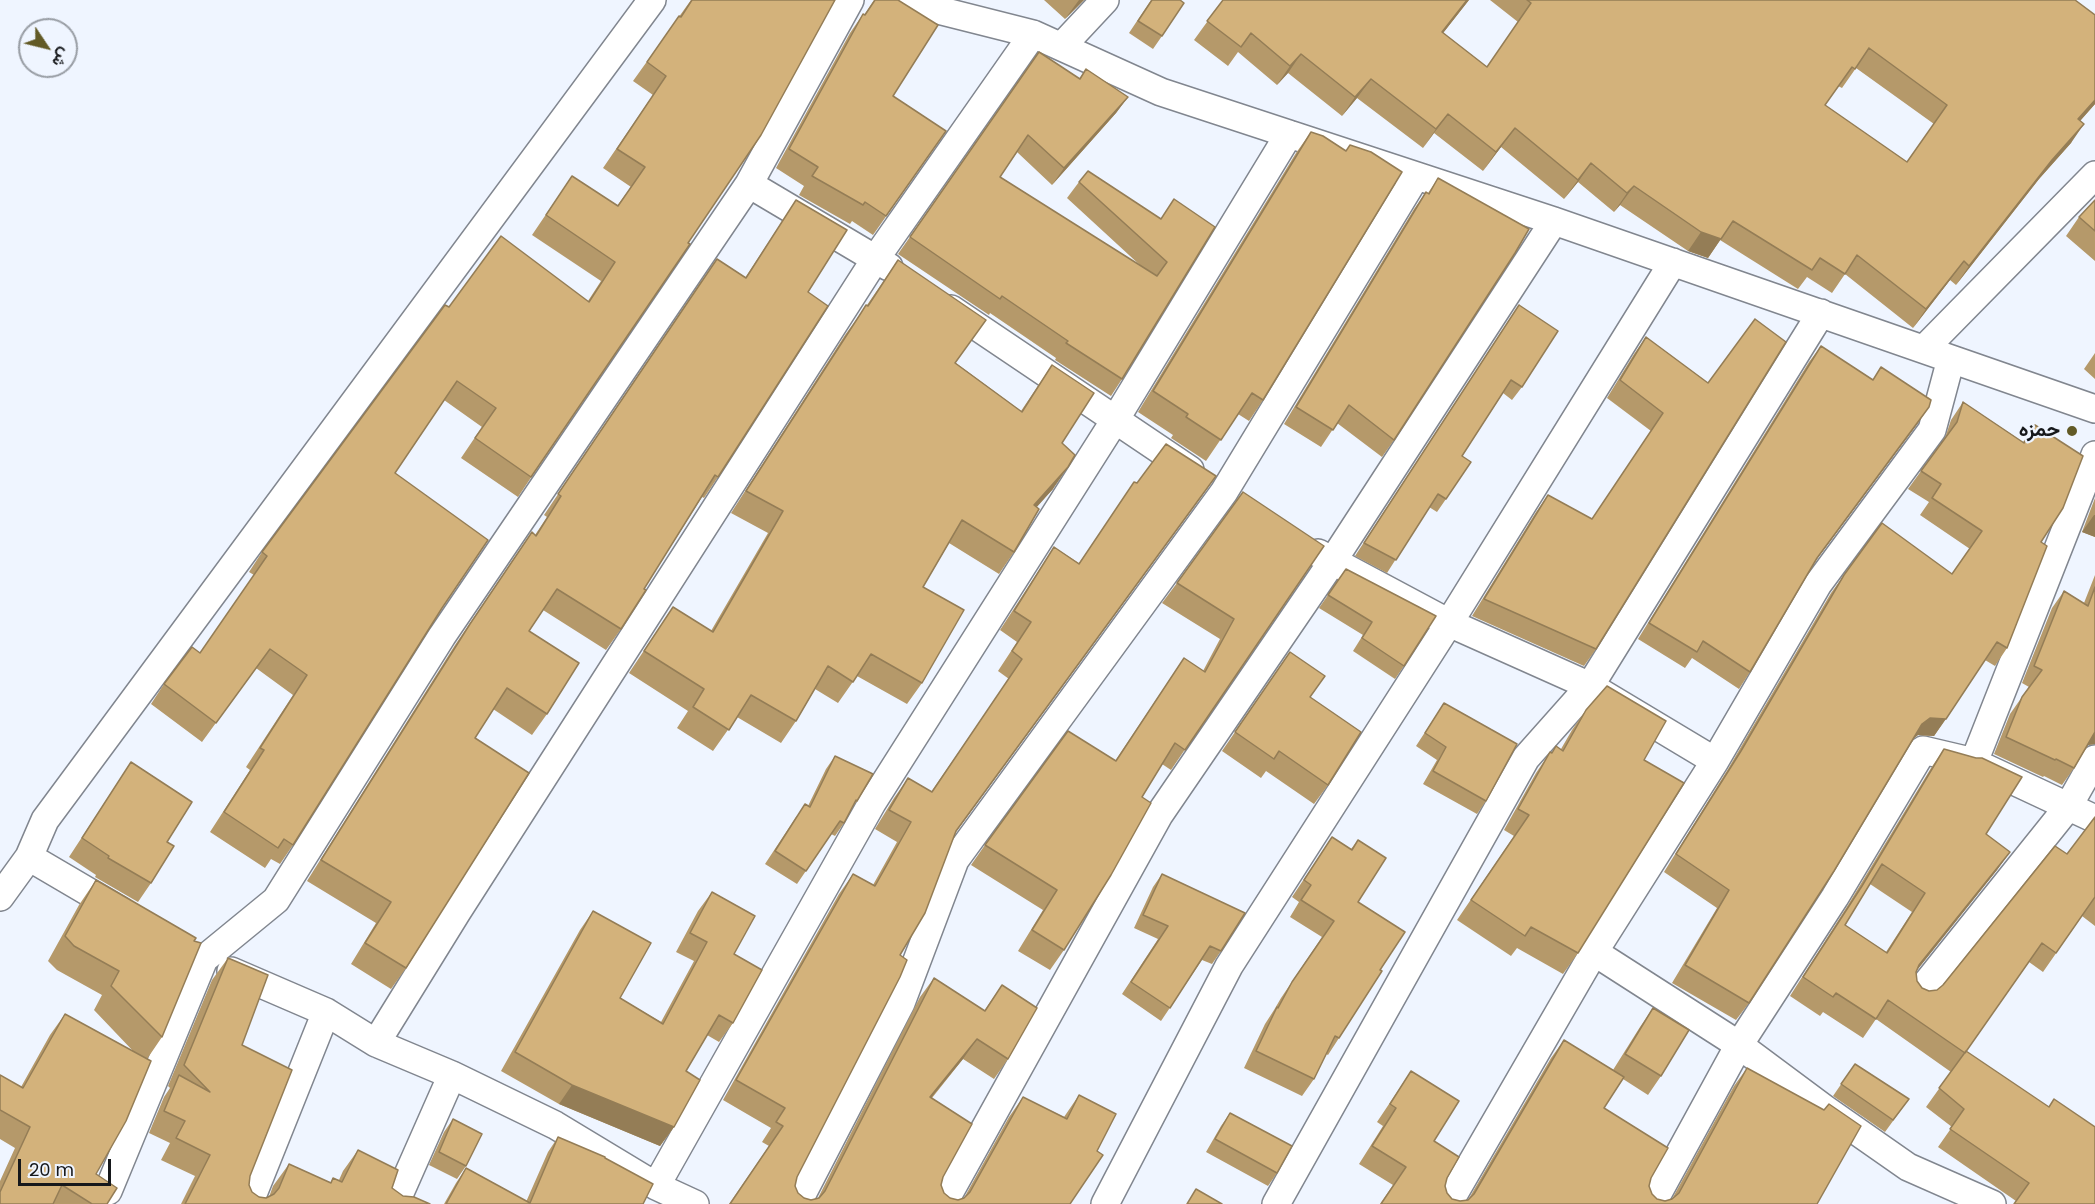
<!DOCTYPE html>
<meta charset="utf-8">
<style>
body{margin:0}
#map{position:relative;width:2095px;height:1204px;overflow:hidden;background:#eff5ff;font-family:Poppins,Vazirmatn,sans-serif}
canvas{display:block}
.north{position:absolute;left:18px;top:18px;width:60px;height:60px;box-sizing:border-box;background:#eff5ff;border:2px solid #989da4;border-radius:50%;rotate:125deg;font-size:16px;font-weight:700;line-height:24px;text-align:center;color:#16181b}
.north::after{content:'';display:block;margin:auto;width:21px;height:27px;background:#625a26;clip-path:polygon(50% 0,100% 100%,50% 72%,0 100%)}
.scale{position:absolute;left:18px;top:1159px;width:93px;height:27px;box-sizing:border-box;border:3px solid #16181b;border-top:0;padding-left:8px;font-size:18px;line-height:21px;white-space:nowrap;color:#16181b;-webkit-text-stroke:4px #eff5ff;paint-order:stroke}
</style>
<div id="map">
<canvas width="2095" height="1204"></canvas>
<div class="north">ش</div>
<div class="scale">20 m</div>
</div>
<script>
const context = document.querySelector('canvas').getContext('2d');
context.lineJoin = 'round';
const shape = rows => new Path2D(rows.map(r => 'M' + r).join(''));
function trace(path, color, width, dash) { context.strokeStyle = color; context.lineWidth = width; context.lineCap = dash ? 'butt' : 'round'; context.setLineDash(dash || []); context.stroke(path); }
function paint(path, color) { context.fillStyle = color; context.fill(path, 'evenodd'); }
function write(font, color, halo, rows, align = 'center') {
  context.font = font + ' Poppins,Vazirmatn,sans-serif'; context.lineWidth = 4.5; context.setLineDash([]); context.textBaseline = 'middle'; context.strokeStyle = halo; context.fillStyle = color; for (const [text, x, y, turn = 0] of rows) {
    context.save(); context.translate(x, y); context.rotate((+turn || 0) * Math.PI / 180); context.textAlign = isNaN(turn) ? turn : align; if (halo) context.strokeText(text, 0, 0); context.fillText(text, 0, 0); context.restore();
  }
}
const street = shape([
 [898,0,1033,34,1161,92,1554,221,2095,409],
 [1062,46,1105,0],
 [749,184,889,267],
 [951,309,1190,470],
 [1924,349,2095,175],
 [1318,553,1449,623,1590,686,1715,761],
 [1986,768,2095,819],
 [29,857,121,911],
 [0,897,29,857,45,820,652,0],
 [1594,952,1739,1045,1825,1109,1908,1167,1992,1204],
 [231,971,326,1012,376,1043,452,1075,555,1125,656,1186,695,1204],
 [1918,994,2068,807,2095,759],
 [376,1043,457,912,876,258,1033,34],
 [656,1186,872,803,1115,420,1289,134],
 [108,1191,204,959,276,900,442,636,749,184,850,0],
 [249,1204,326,1012],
 [395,1204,452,1075],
 [797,1204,901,1003,955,860,1224,492,1416,176],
 [943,1204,1159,815,1332,562,1554,221],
 [1105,1204,1229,966,1449,623,1673,262],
 [1276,1204,1526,758,1590,686,1821,313],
 [1448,1204,1594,952,1715,761,1818,584,1932,430,1951,359],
 [1652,1204,1739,1045,1835,897,1923,750,1974,762,2095,455]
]);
const wall = shape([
 [691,0,835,0,688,243,518,497,461,458,482,427,444,400,395,473,442,608,293,845,280,864,271,859,265,868,210,832,250,770,246,767,293,695,256,668,202,742,151,704,164,684,200,653,254,575,249,572,262,552,449,307,588,301,601,281,532,235,572,176,617,206,631,187,603,168,653,95,633,81],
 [874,0,898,0,893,96,946,131,873,235,852,221,850,224,799,195,804,186,776,168,850,33,863,14,864,15],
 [1044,0,1084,0,1065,19],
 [1151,0,1162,36,1153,49,1129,33],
 [1223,0,1469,0,1443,33,1487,67,1518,22,1490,0,2075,0,2095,15,2095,104,2080,121,2071,143,2039,179,1956,285,1950,280,1913,328,1845,274,1832,293,1807,277,1798,289,1720,240,1708,258,1688,251,1620,205,1614,212,1578,182,1564,199,1501,147,1483,171,1434,133,1423,148,1357,98,1342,116,1288,73,1277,85,1238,52,1228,66,1194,40],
 [1856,68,1934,124,1907,162,1825,105,1838,86,1842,88],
 [1039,52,1079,79,1086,69,1128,97,1116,113,1052,185,1017,152,1000,177,1142,267,1067,198,1079,182,1161,219,1215,227,1122,379,1111,396,1055,360,1056,358,990,313,989,315,898,254],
 [1311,132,1263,400,1249,421,1238,414,1206,461,1171,438,1173,435,1138,412,1296,153],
 [1438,178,1394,440,1382,457,1337,423,1321,447,1284,424,1414,209,1426,192,1428,193],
 [796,200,808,292,718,477,704,498,702,497,644,589,621,629,606,650,543,610,529,631,547,714,532,735,493,709,475,738,406,968,391,989,351,964,376,923,307,881,455,645,517,554,535,535,547,517,544,515,702,280,745,278],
 [2095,200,2095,261,2066,236,2079,217],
 [898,260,956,363,1021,411,1052,365,1062,443,1053,489,1036,507,1014,552,999,574,949,543,923,587,922,683,907,704,857,676,838,703,815,689,796,721,781,743,737,717,713,751,677,728,688,711,629,673,673,607,711,631,768,533,731,513,845,335,867,305],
 [1519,305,1522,387,1512,400,1503,393,1462,456,1446,499,1437,512,1429,507,1387,573,1355,556],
 [1646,337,1708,383,1596,649,1584,666,1472,616,1536,512,1548,495,1592,519,1651,431,1607,398,1634,354],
 [1821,346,1918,423,1814,563,1750,672,1739,689,1692,658,1685,668,1638,639,1809,362],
 [2095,353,2095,379,2084,369],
 [1963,402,2023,442,2035,425,2041,542,2007,648,1995,666,1985,660,1934,736,1918,735,1913,739,1749,1003,1736,1020,1672,983,1717,908,1664,872,1728,769,1831,593,1844,575,1952,574,1970,549,1920,515,1929,502,1908,489,1945,438,1951,420],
 [1216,476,955,833,900,955,797,1177,795,1186,798,1193,804,1198,811,1200,818,1198,920,997,934,978,984,1011,1002,985,1008,1059,994,1079,963,1059,932,1098,943,1177,941,1185,944,1193,950,1198,958,1200,964,1198,1009,1117,1023,1097,1064,1117,1079,1095,1070,1204,729,1204,769,1146,762,1142,771,1128,723,1100,839,894,853,874,873,885,897,842,875,829,894,798,908,778,931,792,1009,679,998,671,1017,642,1000,630,1041,567,1054,547,1079,563,1137,483],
 [2095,498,2095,537,2082,532],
 [1324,546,1171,770,1162,764,1142,797,1064,950,1050,970,1018,951,1043,910,971,865,985,845,1115,761,1184,658,1203,671,1220,639,1162,603,1177,583],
 [1346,569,1404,666,1395,679,1353,651,1363,635,1319,608],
 [2095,575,2095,744,2088,745,2074,768,2062,785,2044,776,2043,777,1994,754,2010,714,2029,687,2022,683,2052,608,2064,591,2084,603],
 [1290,652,1310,697,1328,785,1314,804,1266,771,1261,778,1222,751],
 [1444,703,1486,801,1477,814,1423,784,1437,760,1416,746],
 [1586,710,1644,760,1578,953,1563,974,1517,948,1511,956,1457,920,1514,836,1504,830,1536,773,1550,752,1551,753,1561,749,1572,730],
 [1944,749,1986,834,2010,852,1997,870,1916,971,1917,981,1922,988,1929,991,1937,990,1943,985,2067,854,2095,817,2095,926,2082,916,2043,972,2029,962,1958,1062,2048,1107,2095,1127,2016,1201,1938,1147,1952,1127,1926,1107,1951,1072,1876,1019,1863,1038,1823,1012,1820,1016,1790,996,1848,905,1931,768],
 [1870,884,1912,912,1886,952,1845,925],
 [835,756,857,801,850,810,844,823,835,836,831,834,797,884,765,864,796,817,808,806,826,769],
 [131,762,167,842,151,883,138,902,95,877,96,875,69,857],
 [1332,837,1351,849,1358,840,1358,902,1380,970,1339,1038,1328,1055,1326,1054,1314,1079,1302,1096,1244,1068,1265,1024,1274,1010,1281,998,1322,937,1290,917,1299,902,1292,897],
 [1162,874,1221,951,1212,964,1202,960,1161,1021,1122,994,1158,939,1134,928,1153,887],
 [96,880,194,941,162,1037,147,1059,96,1174,107,1204,0,1204,0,1181,15,1148,0,1139,0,1075,21,1087,50,1035,65,1014,134,1052,94,1010,102,995,57,970,48,961,79,905],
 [712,892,734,954,733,1023,719,1042,707,1035,686,1071,674,1127,660,1146,559,1104,501,1071,580,930,593,911,620,998,661,1022,694,961,676,952,698,911],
 [228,958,242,1045,250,1176,249,1185,252,1192,259,1197,266,1198,269,1197,273,1186,289,1164,330,1183,333,1178,339,1180,343,1171,358,1150,392,1188,403,1196,430,1204,181,1204,195,1176,161,1160,170,1143,149,1133,164,1097,170,1088,168,1086,212,980],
 [1653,1008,1661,1076,1648,1095,1623,1079,1604,1108,1651,1178,1649,1186,1652,1194,1657,1199,1665,1201,1672,1199,1734,1086,1747,1068,1817,1204,1380,1204,1393,1185,1359,1164,1383,1126,1377,1122,1411,1071,1447,1178,1445,1186,1447,1193,1452,1199,1460,1201,1468,1200,1551,1058,1564,1040,1613,1070,1640,1027],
 [1855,1064,1909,1099,1885,1132,1833,1096],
 [1230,1113,1277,1173,1268,1186,1206,1152,1221,1126],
 [453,1119,466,1166,457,1179,429,1165,444,1132],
 [558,1137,605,1158,643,1204,444,1204,456,1183,466,1168,526,1202,548,1152]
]);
const shadedWall = shape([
 [1079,0,1084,0,1065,19],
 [1467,0,1469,0,1429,51,1442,32],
 [1301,54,1288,73,1277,85,1290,66],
 [1371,79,1357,98,1342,116,1355,97],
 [1128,97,1116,113,1052,185,1064,168],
 [2095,100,2095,104,2065,138,2078,119],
 [1448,114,1434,133,1423,148,1436,129],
 [2084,124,2071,143,2039,179,1956,285,1969,266,2052,160],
 [1515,128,1501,147,1483,171,1496,152],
 [1591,163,1578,182,1564,199,1578,180],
 [1634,186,1620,205,1614,212,1627,193],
 [1701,232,1721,239,1708,258,1688,251],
 [1964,261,1950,280,1913,328,1926,309],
 [1929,407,1918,423,1805,575,1817,558],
 [1068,467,1053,489,1019,527,1034,505],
 [1216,476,1202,496,942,851,956,831],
 [2094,515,2095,515,2095,537,2082,532],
 [1930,718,1946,719,1934,736,1918,735,1909,742,1922,724],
 [2095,732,2095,744,2088,745,2082,751],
 [2010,852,1997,870,1906,984,1919,965],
 [977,1039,963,1059,916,1116,930,1097],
 [572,1085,674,1127,660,1146,559,1104]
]);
const building = shape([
 [692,0,835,0,761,135,688,243,690,244,531,477,475,438,496,408,457,381,395,473,488,540,442,608,293,845,284,839,278,848,224,812,264,750,260,748,307,675,270,649,216,723,164,684,192,647,200,653,267,556,262,552,445,305,449,307,501,236,589,302,615,262,546,215,572,176,618,206,645,167,617,149,666,76,647,62,679,16,681,17,692,0],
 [875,0,898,0,938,25,893,96,946,131,886,216,865,202,863,205,812,176,818,167,789,149,863,14,865,15,875,0],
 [1152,0,1180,0,1184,3,1162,36,1138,21,1152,0],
 [1223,0,1467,0,1442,32,1487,67,1531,3,1527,0,2075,0,2095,15,2095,100,2078,119,2084,124,2052,160,1969,266,1964,261,1926,309,1857,255,1845,274,1820,258,1812,270,1733,221,1721,239,1701,232,1634,186,1627,193,1591,163,1578,180,1515,128,1496,152,1448,114,1436,129,1371,79,1355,97,1301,54,1290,66,1251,33,1241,47,1207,21,1223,0],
 [1869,48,1947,105,1907,162,1825,105,1852,67,1855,69,1869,48],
 [1039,52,1080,79,1086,69,1128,97,1064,168,1028,135,1000,177,1157,276,1167,262,1079,182,1088,171,1161,219,1174,199,1215,227,1122,379,1066,343,1068,341,1002,296,1000,299,910,237,1039,52],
 [1311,132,1323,136,1346,151,1350,145,1371,152,1402,172,1263,400,1252,393,1221,440,1186,417,1188,414,1153,391,1311,132],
 [1438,178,1529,229,1515,253,1394,440,1349,405,1333,430,1296,407,1426,192,1429,194,1438,178],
 [796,200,847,230,808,292,828,306,718,477,715,475,644,589,646,590,621,629,557,589,529,631,579,663,547,714,507,688,475,738,529,773,406,968,365,943,391,902,321,860,470,624,532,532,536,536,561,496,558,494,717,259,746,278,796,200],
 [2095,200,2095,231,2079,217,2095,200],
 [898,260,986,320,955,363,1022,412,1052,365,1094,393,1062,443,1075,455,1068,467,1034,505,1039,509,1014,552,962,520,923,587,964,610,922,683,871,654,853,682,828,666,796,721,751,695,729,730,693,707,704,689,644,651,673,607,713,632,783,511,746,491,861,313,866,305,868,306,898,260],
 [1519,305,1558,331,1522,387,1511,380,1462,456,1471,462,1446,499,1438,494,1396,560,1364,543,1519,305],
 [1755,319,1786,342,1596,649,1484,599,1548,495,1592,519,1663,413,1620,380,1646,337,1708,383,1755,319],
 [1821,346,1873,380,1881,367,1931,400,1929,407,1817,558,1750,672,1703,641,1697,652,1649,623,1821,346],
 [1963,402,2024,443,2035,425,2083,456,2063,508,2041,542,2047,546,2007,648,1997,642,1946,719,1930,718,1922,724,1834,871,1749,1003,1685,965,1729,890,1676,854,1741,751,1844,575,1882,523,1952,574,1982,531,1932,498,1941,484,1921,471,1957,422,1963,402],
 [1166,444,1216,476,956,831,925,913,900,955,907,960,900,977,797,1177,795,1186,798,1193,804,1198,811,1200,819,1198,825,1191,934,978,985,1011,1002,985,1037,1008,1008,1059,977,1039,930,1097,972,1124,943,1177,941,1185,944,1193,950,1198,958,1200,964,1198,970,1192,1023,1097,1067,1119,1079,1095,1116,1114,1097,1151,1103,1155,1070,1204,730,1204,783,1126,776,1122,785,1108,736,1080,853,874,875,886,911,822,889,810,908,778,932,792,1022,659,1012,651,1031,622,1014,611,1054,547,1079,564,1134,482,1137,483,1166,444],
 [1243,492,1324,546,1185,750,1175,743,1142,797,1151,803,1111,875,1064,950,1032,930,1057,890,985,845,1068,731,1116,761,1184,658,1205,672,1234,619,1177,583,1243,492],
 [1346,569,1436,616,1404,666,1362,638,1372,622,1328,595,1346,569],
 [2095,587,2095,732,2074,768,2056,759,2055,760,2006,737,2022,697,2042,670,2034,666,2064,591,2088,606,2095,587],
 [1290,652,1325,676,1310,697,1361,732,1328,785,1279,751,1274,759,1235,732,1290,652],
 [1607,686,1666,721,1644,760,1684,783,1578,953,1531,927,1525,936,1471,900,1529,815,1518,809,1550,752,1552,753,1556,746,1563,751,1586,710,1607,686],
 [1444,703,1517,744,1486,801,1433,771,1446,747,1425,733,1444,703],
 [1944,749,1976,758,1982,758,2022,777,1986,834,2010,852,1919,965,1916,972,1917,981,1922,988,1929,991,1937,990,1943,985,2055,846,2067,854,2095,817,2095,897,2056,953,2042,943,1965,1053,1888,1000,1876,1019,1836,993,1833,997,1803,977,1862,886,1944,749],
 [1882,864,1925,893,1887,953,1845,925,1882,864],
 [835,756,873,774,857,801,856,800,844,823,840,821,806,871,775,851,805,804,810,807,835,756],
 [131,762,192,802,167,842,174,846,151,883,108,858,109,856,82,838,131,762],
 [1332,837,1352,850,1358,840,1386,858,1358,902,1405,932,1380,970,1382,971,1339,1038,1335,1036,1314,1079,1256,1051,1277,1007,1278,1008,1292,982,1334,921,1301,900,1311,885,1304,880,1332,837],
 [1162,874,1245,913,1221,951,1210,946,1170,1008,1131,982,1168,926,1143,915,1162,874],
 [96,880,196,938,194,941,201,943,162,1037,111,986,119,971,74,946,65,936,96,880],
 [712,892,755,916,734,954,762,970,733,1023,719,1015,686,1071,700,1080,674,1127,572,1085,515,1052,593,911,651,943,620,998,663,1024,707,942,690,933,712,892],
 [228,958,268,975,242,1045,292,1070,250,1176,249,1185,252,1192,259,1197,266,1198,274,1194,279,1188,289,1164,331,1183,333,1178,342,1182,358,1150,398,1170,392,1188,403,1196,414,1197,430,1204,185,1204,210,1155,176,1138,185,1121,164,1111,179,1075,210,1092,184,1065,228,958],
 [1653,1008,1689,1030,1661,1076,1625,1054,1653,1008],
 [65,1014,151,1061,126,1121,96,1174,117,1188,107,1204,92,1204,62,1185,53,1204,0,1204,0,1192,30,1127,0,1110,0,1075,23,1088,65,1014],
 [1564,1040,1624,1077,1604,1108,1668,1148,1651,1178,1649,1186,1652,1194,1657,1199,1665,1201,1672,1199,1679,1193,1747,1068,1824,1110,1829,1104,1861,1126,1817,1204,1381,1204,1406,1167,1372,1146,1396,1108,1390,1104,1411,1071,1459,1101,1434,1141,1459,1157,1447,1178,1445,1186,1447,1193,1452,1199,1460,1201,1468,1200,1474,1194,1564,1040],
 [1966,1051,2049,1107,2054,1099,2095,1127,2095,1204,2014,1204,2029,1183,1950,1129,1964,1109,1939,1088,1966,1051],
 [1855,1064,1909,1099,1893,1120,1841,1084,1855,1064],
 [1230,1113,1292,1146,1277,1173,1215,1139,1230,1113],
 [453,1119,482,1134,466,1166,439,1152,453,1119],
 [558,1137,605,1157,605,1158,653,1184,643,1204,446,1204,466,1168,530,1203,558,1137],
 [1196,1189,1222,1204,1187,1204,1196,1189]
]);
const markers = [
 [2072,431,6,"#625a26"]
];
const poiNames = [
 ["حمزه",2060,431]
];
trace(street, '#81868f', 30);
trace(street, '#fff', 27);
paint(wall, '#b5996a');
paint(shadedWall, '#947d56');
paint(building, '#d3b27b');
trace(building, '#947d56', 1.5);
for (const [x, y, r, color] of markers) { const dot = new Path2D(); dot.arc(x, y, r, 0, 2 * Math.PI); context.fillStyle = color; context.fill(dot); trace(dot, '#eff5ff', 2); }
write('bold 20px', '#16181b', '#eff5ff', poiNames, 'right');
</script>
